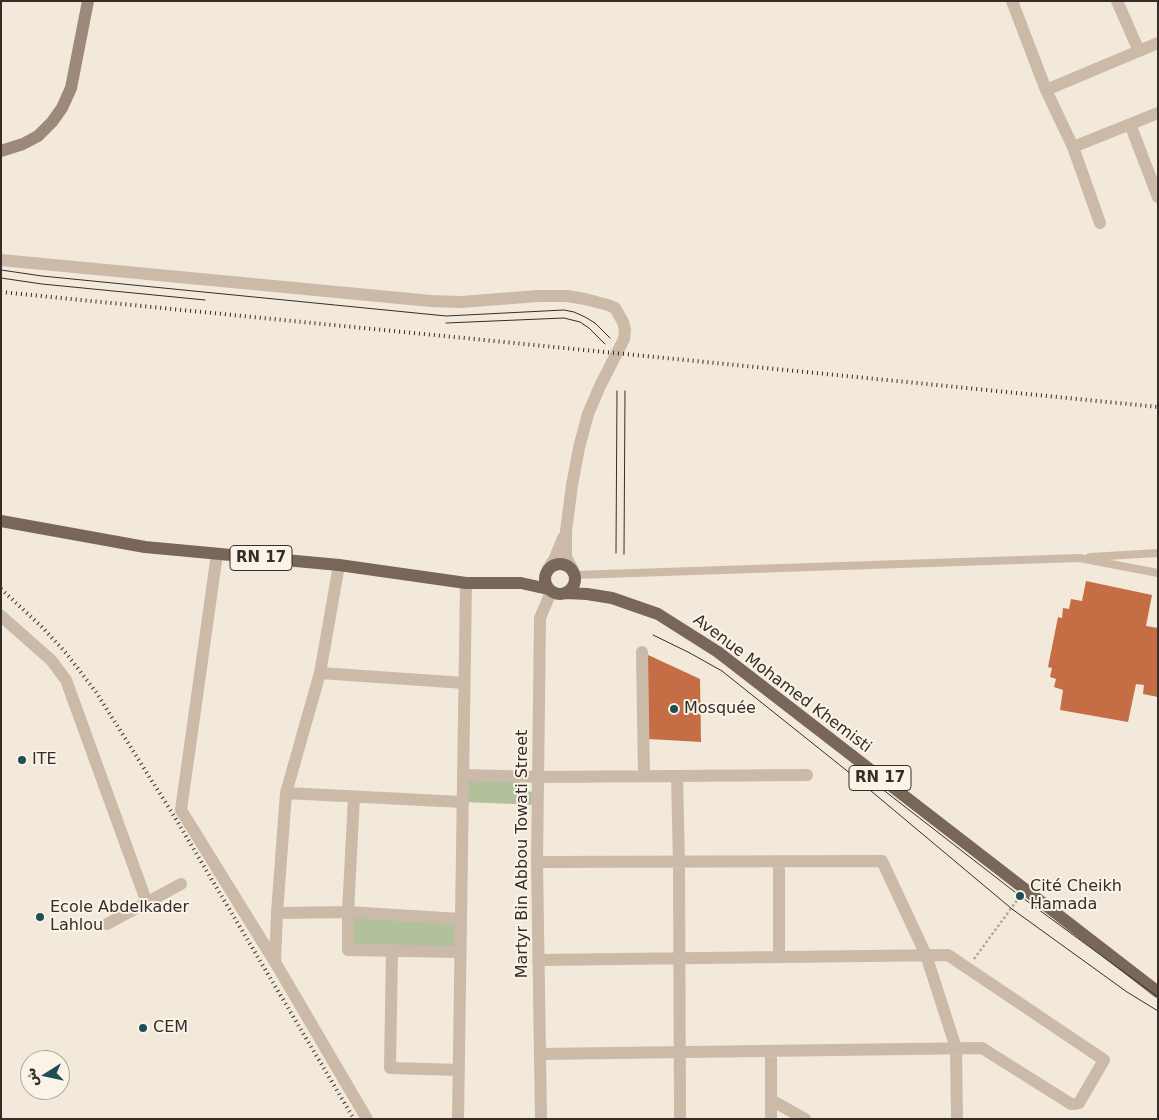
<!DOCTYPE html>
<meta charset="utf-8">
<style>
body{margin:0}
#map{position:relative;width:1159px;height:1120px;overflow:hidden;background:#f2e9db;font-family:"DejaVu Sans",Vazirmatn,sans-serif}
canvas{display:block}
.frame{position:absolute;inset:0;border:2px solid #362d28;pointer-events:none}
.north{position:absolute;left:20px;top:1050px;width:50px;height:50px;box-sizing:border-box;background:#f9f3e8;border:1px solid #aba49b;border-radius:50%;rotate:260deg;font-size:14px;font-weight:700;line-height:20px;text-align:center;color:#362d28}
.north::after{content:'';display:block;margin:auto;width:18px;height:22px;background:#1e4f57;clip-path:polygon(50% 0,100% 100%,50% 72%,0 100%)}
</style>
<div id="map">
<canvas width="1159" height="1120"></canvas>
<div class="frame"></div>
<div class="north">ش</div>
</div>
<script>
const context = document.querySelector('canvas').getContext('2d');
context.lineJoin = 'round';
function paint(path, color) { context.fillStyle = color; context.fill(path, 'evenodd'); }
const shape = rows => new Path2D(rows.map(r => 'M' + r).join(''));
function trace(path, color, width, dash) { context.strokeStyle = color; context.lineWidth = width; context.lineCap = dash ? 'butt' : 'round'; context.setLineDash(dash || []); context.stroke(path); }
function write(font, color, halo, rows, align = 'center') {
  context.font = font + ' "DejaVu Sans",sans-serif'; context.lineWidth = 4; context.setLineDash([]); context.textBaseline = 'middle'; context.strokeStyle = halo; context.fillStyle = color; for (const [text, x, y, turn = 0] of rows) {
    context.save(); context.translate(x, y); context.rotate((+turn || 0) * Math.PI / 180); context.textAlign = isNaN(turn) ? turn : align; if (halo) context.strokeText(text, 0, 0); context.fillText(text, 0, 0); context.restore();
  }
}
const green = shape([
 [463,775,520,777,520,791,539,792,539,805,462,802],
 [348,912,460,919,460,952,348,950]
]);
const building = shape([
 [1086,581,1152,595,1146,626,1158,628,1158,697,1143,694,1144,685,1136,684,1128,722,1060,710,1063,690,1054,687,1056,679,1050,677,1052,668,1048,667,1058,617,1062,618,1063,608,1069,609,1071,599,1082,601],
 [646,654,700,679,701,742,648,739]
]);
const path = shape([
 [974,959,1018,899]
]);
const service = shape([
 [1090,557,1158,553],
 [575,575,1079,558,1158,573]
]);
const minor = shape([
 [1012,1,1046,90,1073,147,1100,223],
 [1117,1,1139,51],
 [1046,90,1158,43],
 [1130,124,1158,197],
 [1073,147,1158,113],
 [217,554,181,810,275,962,367,1119],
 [1,616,51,660,66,680,147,903],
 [642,652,644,776],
 [320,673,464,683],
 [463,775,539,777,807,775],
 [677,776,679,862,680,1119],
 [286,793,462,802],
 [354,797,348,912,348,950,460,952],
 [537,862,882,861,926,955,956,1048,957,1119],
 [277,913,348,912,460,919],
 [107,924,181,884],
 [392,950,390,1068,459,1070],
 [779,957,779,861],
 [538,960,948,955,1104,1060,1079,1103,1075,1104,1071,1104,982,1048,540,1054],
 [275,962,277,913,286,793,320,673,339,565],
 [771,1051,771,1119],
 [771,1100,805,1119],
 [458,1119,466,583],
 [541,1119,537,862,540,618,551,592]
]);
const tertiary = shape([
 [1,260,431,301,461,302,538,296,567,296,585,299,608,305,615,308,623,322,625,330,624,339,600,386,588,414,579,448,572,485,566,531,566,557,573,570],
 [548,569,555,558,563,538]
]);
const secondary = shape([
 [1,151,23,144,38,136,52,122,62,108,71,88,88,1]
]);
const primary = shape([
 [1,521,145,547,339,565,466,583,521,583,548,589],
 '545 579a15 15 0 1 1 30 0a15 15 0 1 1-30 0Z',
 [566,593,587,594,612,598,658,614,718,652,1158,992]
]);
const tram = shape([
 [1,270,42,276,446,316,564,310,574,312,585,317,595,323,610,338],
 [1,278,42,284,205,300],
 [446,323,564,318,580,322,589,328,605,344],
 [616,553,617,391],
 [624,554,625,391],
 [653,635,688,652,722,671,846,770,1012,909,1127,992,1158,1011],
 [855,768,1020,896,1158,997]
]);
const rail = shape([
 [1,292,1158,407],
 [1,589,42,627,66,653,96,692,174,816,354,1119]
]);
const markers = [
 [674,709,5,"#1e4f57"],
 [22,760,5,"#1e4f57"],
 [1020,896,5,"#1e4f57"],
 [40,917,5,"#1e4f57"],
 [143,1028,5,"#1e4f57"]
];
const shields = [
 [261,558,62],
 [880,778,62]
];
const shieldNames = [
 ["RN 17",261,558],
 ["RN 17",880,778]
];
const streetNames = [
 ["Avenue Mohamed Khemisti",782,684,37],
 ["Martyr Bin Abbou Towati Street",523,854,-90]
];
const poiNames = [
 ["Mosquée",684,709],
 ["ITE",32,760],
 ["Cité Cheikh",1030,887],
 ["Hamada",1030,905],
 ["Ecole Abdelkader",50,908],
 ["Lahlou",50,926],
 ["CEM",153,1028]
];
paint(green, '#b1c19c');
paint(building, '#c56e46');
trace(path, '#b5a492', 2.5, [2.5, 2.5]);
trace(service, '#cabaa7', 8);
trace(minor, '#cabaa7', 12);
trace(tertiary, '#cabaa7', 12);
trace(secondary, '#9d8979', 12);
trace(primary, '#786659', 12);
trace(tram, '#362d28', 1);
trace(rail, '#362d28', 4, [1, 4]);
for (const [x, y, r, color] of markers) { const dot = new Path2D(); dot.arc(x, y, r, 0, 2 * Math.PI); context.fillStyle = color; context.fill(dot); trace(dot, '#f9f3e8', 2); }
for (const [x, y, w] of shields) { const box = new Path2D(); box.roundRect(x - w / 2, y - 12.5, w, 25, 4); context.fillStyle = '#f9f3e8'; context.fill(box); trace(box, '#362d28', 1); }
write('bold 15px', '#362d28', null, shieldNames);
write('16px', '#362d28', '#f9f3e8', streetNames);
write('16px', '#362d28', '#f9f3e8', poiNames, 'left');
</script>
